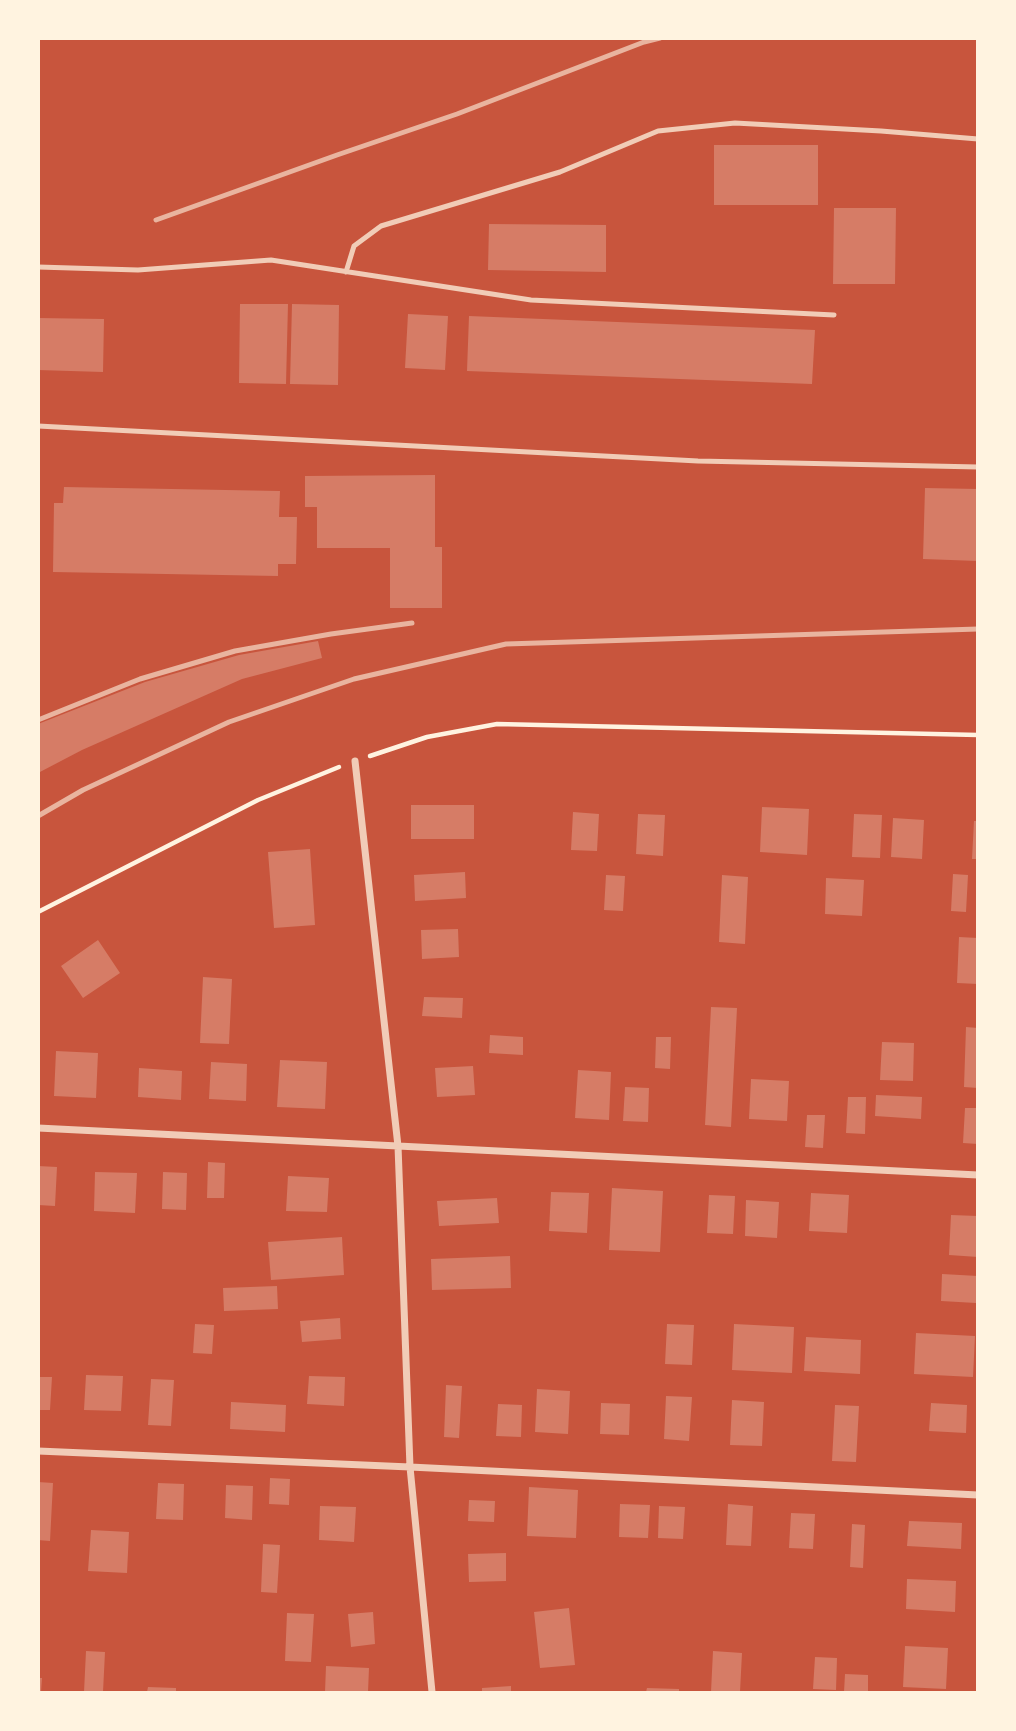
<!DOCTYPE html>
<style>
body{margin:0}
#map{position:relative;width:1016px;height:1731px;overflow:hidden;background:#c8553d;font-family:"DejaVu Sans",sans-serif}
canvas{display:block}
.frame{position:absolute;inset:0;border:40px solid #fff3e0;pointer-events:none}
</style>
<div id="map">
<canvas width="1016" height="1731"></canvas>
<div class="frame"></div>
</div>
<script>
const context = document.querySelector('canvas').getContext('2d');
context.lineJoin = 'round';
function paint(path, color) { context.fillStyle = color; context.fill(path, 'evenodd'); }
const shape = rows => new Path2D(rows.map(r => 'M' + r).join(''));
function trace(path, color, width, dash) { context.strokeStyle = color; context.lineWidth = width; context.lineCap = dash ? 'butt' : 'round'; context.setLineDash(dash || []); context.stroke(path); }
const building = shape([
 [714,145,818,145,818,205,714,205],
 [834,208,896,208,895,284,833,284],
 [489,224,606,225,606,272,488,270],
 [240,304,288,304,286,384,239,383],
 [292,304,339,305,338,385,290,384],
 [408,314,448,316,445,370,405,368],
 [469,316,815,330,812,384,467,371],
 [38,318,104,319,103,372,38,370],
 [435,475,435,547,442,547,442,608,390,608,390,548,317,548,317,507,305,507,305,476],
 [64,487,280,491,279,517,297,517,296,564,278,564,278,576,53,572,54,503,63,503],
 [925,488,978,489,978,561,923,559],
 [318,641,322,658,242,679,82,750,38,773,38,724,145,682,239,655],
 [411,805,474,805,474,839,411,839],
 [762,807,809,809,807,855,760,852],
 [573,812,599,814,597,851,571,850],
 [638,814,665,815,663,856,636,854],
 [854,814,882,815,880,858,852,857],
 [893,818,924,820,922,859,891,857],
 [974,821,978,821,978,859,972,859],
 [310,849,315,925,274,928,268,852],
 [465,872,466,898,415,901,414,875],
 [953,874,968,875,966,912,951,911],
 [606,875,625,876,623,911,604,910],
 [722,875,748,877,745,944,719,942],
 [826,878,864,880,862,916,825,914],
 [458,929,459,957,422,959,421,930],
 [959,937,978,938,978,984,957,983],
 [98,940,120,973,83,998,61,966],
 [203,977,232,979,229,1044,200,1043],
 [424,997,463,998,462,1018,422,1016],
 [711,1007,737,1008,731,1127,705,1125],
 [966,1027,978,1028,978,1088,964,1087],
 [490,1035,523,1037,523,1055,489,1053],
 [656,1037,671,1037,670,1069,655,1068],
 [882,1042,914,1043,913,1081,880,1080],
 [56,1051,98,1053,96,1098,54,1096],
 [280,1060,327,1062,325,1109,277,1107],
 [211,1062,247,1064,246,1101,209,1099],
 [473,1066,475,1095,437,1097,435,1068],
 [139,1068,182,1071,181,1100,138,1097],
 [578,1070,611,1072,609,1120,575,1118],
 [751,1079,789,1081,787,1121,749,1119],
 [625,1087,649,1088,648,1122,623,1121],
 [876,1095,922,1097,921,1119,875,1116],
 [848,1097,866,1097,865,1134,846,1133],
 [965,1108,978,1108,978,1144,963,1143],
 [807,1115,825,1115,823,1148,805,1147],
 [208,1162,225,1163,224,1198,207,1198],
 [38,1166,57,1167,55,1206,38,1205],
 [95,1172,137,1173,135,1213,94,1211],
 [163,1172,187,1173,186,1210,162,1209],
 [288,1176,329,1178,327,1212,286,1211],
 [612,1188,663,1191,660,1252,609,1250],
 [551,1192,589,1193,587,1233,549,1231],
 [811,1193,849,1195,847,1233,809,1231],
 [709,1195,735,1196,733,1234,707,1233],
 [497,1198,499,1223,439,1226,437,1201],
 [746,1200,779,1202,777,1238,745,1236],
 [951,1215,978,1216,978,1257,949,1255],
 [342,1237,344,1275,271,1280,268,1242],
 [510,1256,511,1288,432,1290,431,1259],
 [942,1274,978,1276,976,1303,941,1301],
 [277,1286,278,1309,224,1311,223,1288],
 [340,1318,341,1339,302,1342,300,1321],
 [195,1324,214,1325,212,1354,193,1353],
 [667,1324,694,1325,692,1365,665,1364],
 [734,1324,794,1327,792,1373,732,1370],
 [916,1333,975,1336,973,1377,914,1374],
 [806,1337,861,1340,860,1374,804,1371],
 [86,1375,123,1376,121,1411,84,1410],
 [309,1376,345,1377,344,1406,307,1404],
 [38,1377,52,1377,50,1410,38,1410],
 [151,1379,174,1380,171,1426,148,1425],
 [446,1385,462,1386,459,1438,444,1437],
 [537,1389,570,1391,568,1434,535,1432],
 [666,1396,692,1397,689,1441,664,1439],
 [732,1400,764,1402,762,1446,730,1445],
 [231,1402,286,1405,285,1432,230,1429],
 [601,1403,630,1404,629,1435,600,1434],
 [931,1403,967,1405,966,1433,929,1431],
 [498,1404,522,1405,521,1437,496,1436],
 [835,1405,859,1406,856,1462,832,1461],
 [270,1478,290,1479,289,1505,269,1504],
 [38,1482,53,1483,50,1541,38,1540],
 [158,1483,184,1484,183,1520,156,1519],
 [226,1485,253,1486,252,1520,225,1518],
 [529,1487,578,1490,576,1538,527,1536],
 [469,1500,495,1501,494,1522,468,1521],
 [620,1504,650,1505,648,1538,619,1537],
 [728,1504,753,1506,751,1546,726,1545],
 [320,1506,356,1507,354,1542,319,1540],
 [659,1506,685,1507,683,1539,658,1538],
 [791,1513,815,1514,813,1549,789,1548],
 [909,1521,962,1523,961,1549,907,1546],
 [852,1524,865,1525,863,1568,850,1567],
 [91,1530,129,1532,127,1573,88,1571],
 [263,1544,280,1545,277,1593,261,1592],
 [506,1553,506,1581,469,1582,468,1554],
 [907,1579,956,1581,955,1612,906,1609],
 [569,1608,575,1665,540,1668,534,1612],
 [373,1612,375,1644,351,1647,348,1614],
 [287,1613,314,1614,311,1662,285,1661],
 [905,1646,948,1648,946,1689,903,1687],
 [86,1651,105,1652,103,1692,84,1692],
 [713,1651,742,1653,740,1692,711,1692],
 [815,1657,837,1658,836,1690,813,1689],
 [326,1666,369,1668,368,1692,325,1692],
 [845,1674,868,1675,868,1692,844,1692],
 [38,1678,42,1678,41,1692,38,1692],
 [511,1686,511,1692,482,1692,482,1688],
 [148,1687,176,1688,176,1692,147,1692],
 [647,1688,679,1689,679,1692,646,1692]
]);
const path = shape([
 [370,756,427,737,497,724,978,735],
 [38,912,258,800,339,767]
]);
const service = shape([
 [38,267,138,270,271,260,531,300,834,315],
 [346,272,354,246,381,226,560,172,658,131,735,123,881,131,978,139],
 [38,426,698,461,978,467]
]);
const minor = shape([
 [355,761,398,1146,410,1467,432,1692],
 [38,1128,978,1175],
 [38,1451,410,1467,978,1495]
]);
const rail = shape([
 [156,220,337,155,457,114,644,42,660,38],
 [38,720,140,679,235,651,331,634,412,623],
 [38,816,83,790,229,722,354,679,506,644,978,629]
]);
paint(building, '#d67c66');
trace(path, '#fff3e0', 4.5);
trace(service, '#f1ccb7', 5);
trace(minor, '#f1ccb7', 7);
trace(rail, '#e9b49f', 5);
</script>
